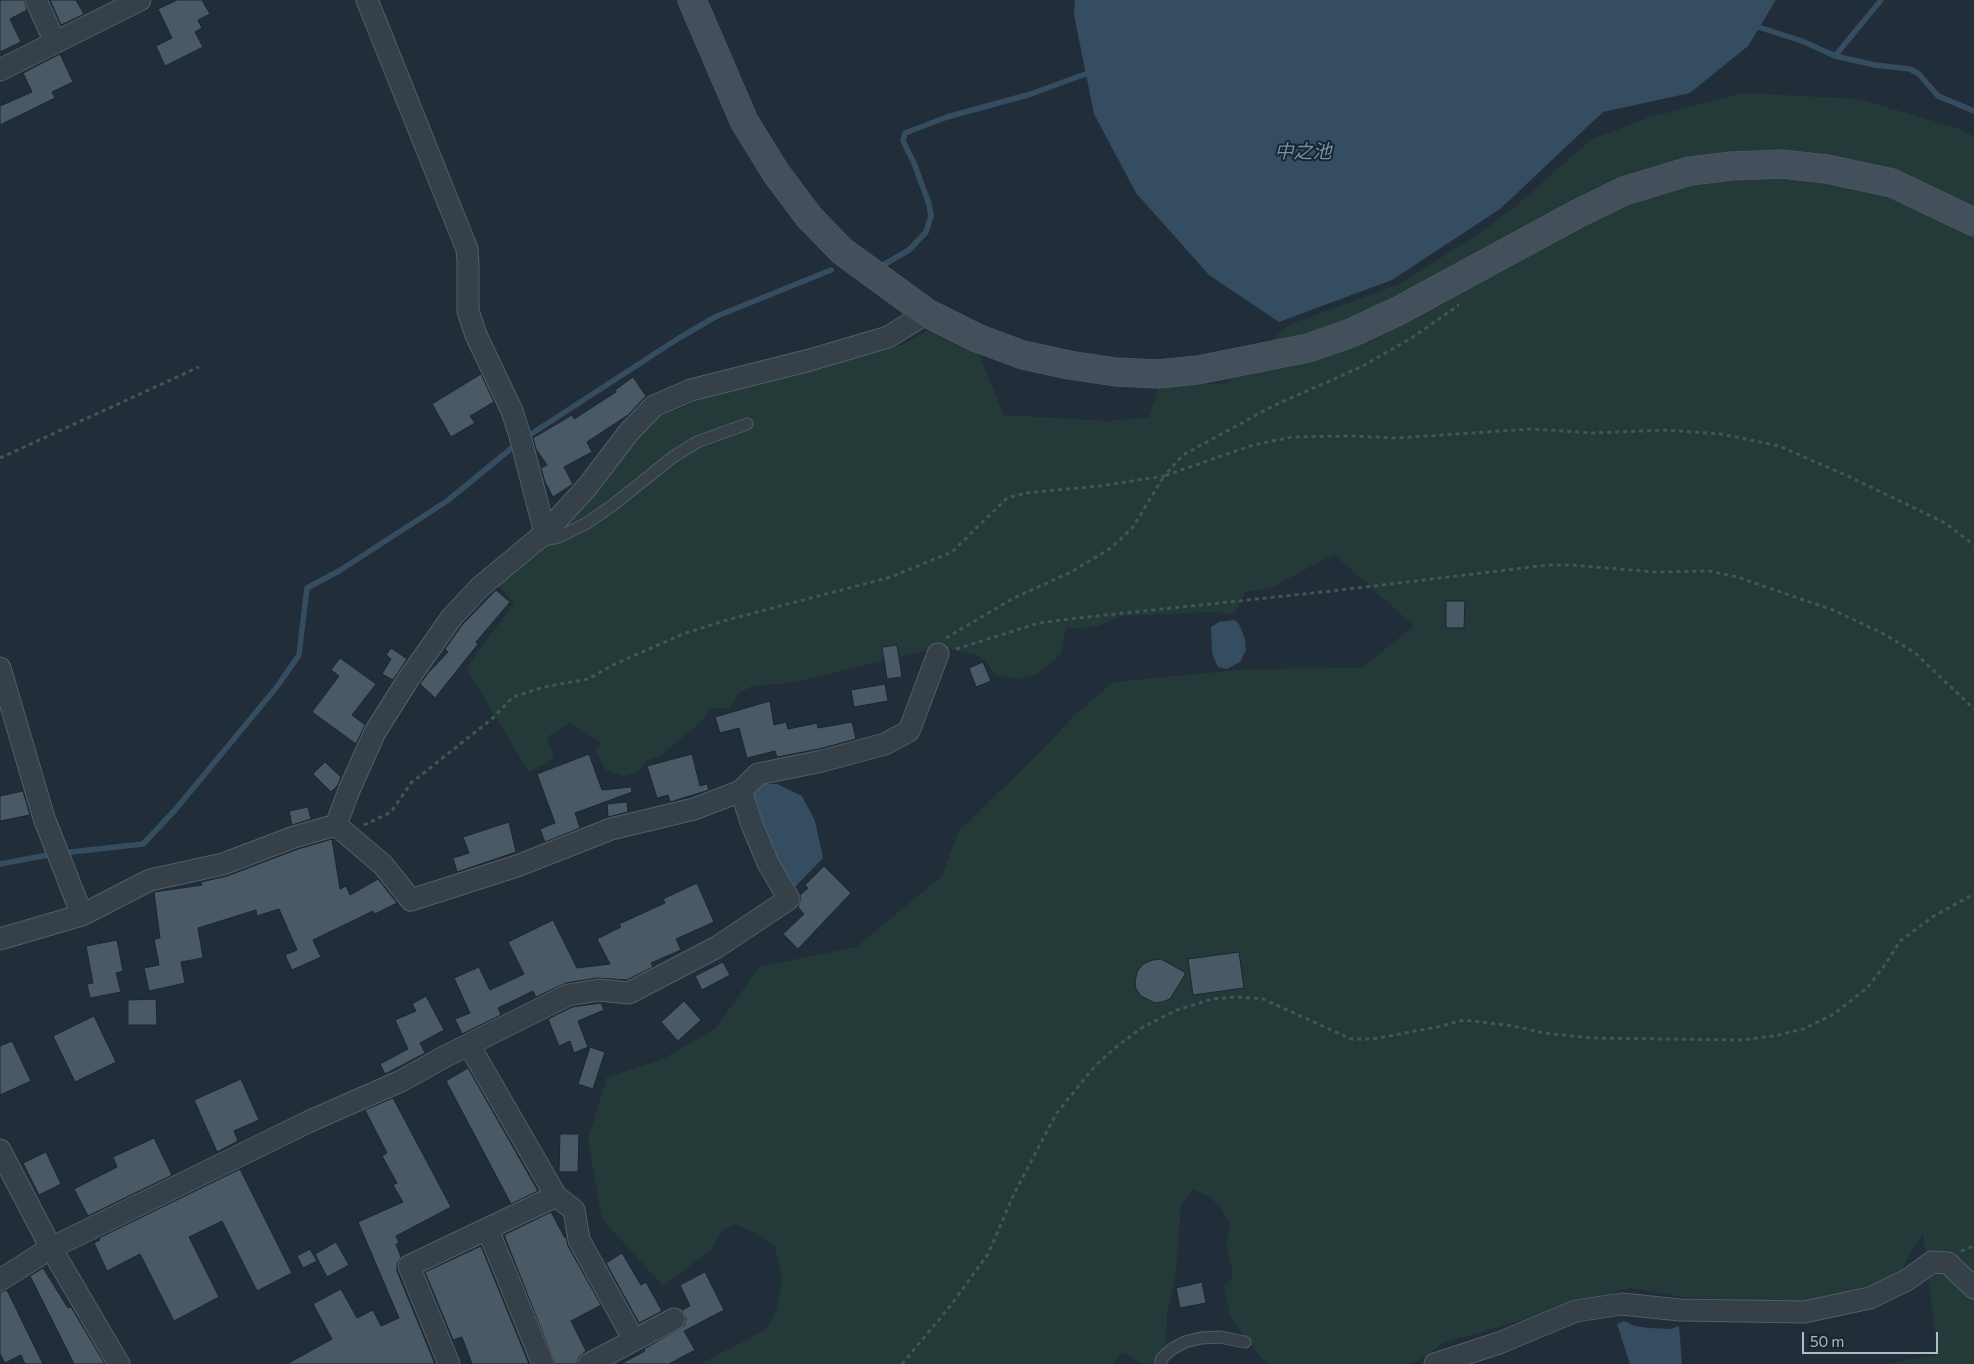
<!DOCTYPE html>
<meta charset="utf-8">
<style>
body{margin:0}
#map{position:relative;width:1974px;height:1364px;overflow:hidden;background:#212e39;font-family:Commissioner,sans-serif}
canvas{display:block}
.scale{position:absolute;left:1802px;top:1332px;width:136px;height:22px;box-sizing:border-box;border:2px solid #afbbc5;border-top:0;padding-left:6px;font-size:15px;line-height:18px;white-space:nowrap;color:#afbbc5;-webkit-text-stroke:4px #1a252e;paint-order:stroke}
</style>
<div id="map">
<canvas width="1974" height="1364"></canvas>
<div class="scale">50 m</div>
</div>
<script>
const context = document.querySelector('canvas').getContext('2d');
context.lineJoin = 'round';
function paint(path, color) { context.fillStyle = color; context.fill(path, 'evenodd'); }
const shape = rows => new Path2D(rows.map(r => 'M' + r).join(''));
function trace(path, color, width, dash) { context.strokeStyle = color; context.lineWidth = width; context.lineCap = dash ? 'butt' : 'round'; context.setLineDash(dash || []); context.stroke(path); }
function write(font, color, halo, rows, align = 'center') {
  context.font = font + ' Commissioner,"Noto Sans JP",sans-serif'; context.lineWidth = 4; context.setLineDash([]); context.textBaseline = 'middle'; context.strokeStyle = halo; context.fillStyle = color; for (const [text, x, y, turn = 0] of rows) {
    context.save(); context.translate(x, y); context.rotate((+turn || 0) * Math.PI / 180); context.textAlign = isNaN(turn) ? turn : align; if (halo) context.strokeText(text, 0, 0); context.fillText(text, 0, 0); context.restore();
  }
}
const green = shape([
 [1744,93,1859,99,1960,129,1974,137,1974,1364,1883,1364,1938,1355,1923,1233,1898,1275,1848,1297,1797,1303,1685,1297,1630,1288,1441,1344,1426,1357,1410,1364,1268,1364,1249,1344,1230,1315,1224,1286,1231,1280,1233,1270,1226,1246,1231,1225,1222,1210,1211,1198,1193,1189,1181,1204,1176,1274,1167,1312,1166,1346,1151,1364,1143,1364,1122,1352,1113,1364,700,1364,765,1330,777,1309,782,1276,775,1247,755,1233,735,1224,722,1231,710,1251,663,1286,602,1219,588,1139,607,1077,661,1060,716,1028,759,967,856,947,942,876,958,832,1042,750,1076,714,1113,682,1248,669,1362,668,1414,626,1334,554,1269,589,1245,592,1234,614,1212,612,1122,616,1095,627,1066,628,1061,654,1036,675,1017,679,995,675,986,661,977,655,941,647,791,683,752,686,739,693,729,708,710,708,702,721,660,756,647,760,638,772,624,776,606,770,595,750,602,743,570,723,547,737,554,758,529,772,466,668,514,603,496,583,630,442,661,416,700,400,840,361,902,345,929,330,977,350,1004,415,1108,421,1149,417,1159,386,1185,386,1227,383,1288,325,1402,283,1482,231,1516,206,1590,140,1650,117]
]);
const water = shape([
 [1075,0,1776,0,1748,46,1690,93,1603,112,1500,209,1392,280,1279,322,1209,275,1136,193,1094,114,1074,15],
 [1234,620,1239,624,1245,639,1246,650,1240,662,1227,669,1218,667,1212,653,1211,627,1219,622],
 [758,784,777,784,802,796,815,821,823,858,794,888,786,887,749,791],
 [1624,1321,1635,1326,1649,1328,1670,1329,1679,1326,1682,1364,1630,1364,1617,1324]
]);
const stream = shape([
 [1752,25,1802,41,1835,56,1875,65,1910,69,1919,74,1938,96,1974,111],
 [1835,56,1881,0],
 [883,265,909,250,926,232,931,216,929,204,914,163,903,141,905,133,947,117,1031,94,1088,73],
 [525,438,679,338,715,317,831,270],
 [62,853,143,844,175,810,276,688,299,655,307,588,339,571,447,501,518,443],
 [0,864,53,854]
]);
const building = shape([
 [0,0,24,0,27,10,10,19,21,42,0,52,0,0],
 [50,0,76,0,84,14,61,25,50,0],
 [177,0,202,0,210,14,198,20,202,28,195,32,203,47,165,66,156,46,172,38,158,9,177,0],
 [60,54,73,82,52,92,55,98,0,125,0,106,32,92,23,73,60,54],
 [481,374,494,402,470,416,475,423,451,437,432,404,481,374],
 [633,377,646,396,628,415,587,442,592,452,564,467,573,484,553,497,545,482,541,468,547,465,536,449,533,438,572,415,574,419,616,392,615,390,633,377],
 [496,590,510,602,476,642,478,644,435,698,420,684,429,672,448,652,445,649,462,625,496,590],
 [1446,601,1465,601,1464,628,1446,628,1446,601],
 [897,645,902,677,887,679,882,647,897,645],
 [391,648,407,659,393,680,382,674,391,659,386,655,391,648],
 [340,658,376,684,352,715,365,725,356,744,312,712,339,676,331,670,340,658],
 [983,662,991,681,976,687,969,668,983,662],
 [885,684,888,701,854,707,851,690,885,684],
 [770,701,774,725,786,722,788,729,817,723,818,728,852,722,856,739,819,749,777,757,775,751,747,758,739,728,720,733,715,717,770,701],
 [589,754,602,790,631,787,632,792,575,813,580,828,545,842,540,829,555,823,537,774,589,754],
 [692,754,700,786,707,784,709,790,670,802,668,795,657,798,647,766,692,754],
 [325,762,341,777,338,785,331,792,313,774,325,762],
 [23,791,30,815,0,821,0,796,23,791],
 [627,802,628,812,608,817,607,804,627,802],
 [308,807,311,819,292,825,289,811,308,807],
 [509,822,516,852,457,872,453,858,469,853,463,837,509,822],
 [332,839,340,889,346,886,350,895,378,879,397,903,375,914,373,911,313,940,321,957,292,970,285,955,297,950,279,909,257,916,256,910,198,928,203,958,181,962,185,983,149,991,144,968,159,965,154,939,160,938,154,892,202,885,201,882,227,876,298,849,332,839],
 [824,866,851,893,798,949,783,934,804,914,798,907,801,899,800,895,808,888,805,885,824,866],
 [697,883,714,922,676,939,681,950,651,963,653,967,627,980,597,978,566,983,536,997,533,991,498,1008,501,1015,462,1034,455,1019,470,1013,454,978,479,967,490,990,524,974,508,942,553,920,577,968,610,964,597,939,621,927,619,924,665,903,663,899,697,883],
 [117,940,123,971,116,973,121,992,90,998,87,984,93,983,86,946,117,940],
 [1239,952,1244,988,1193,995,1188,959,1239,952],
 [1161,959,1186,973,1170,999,1162,1002,1155,1003,1141,996,1136,989,1135,982,1137,972,1143,964,1153,960,1161,959],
 [723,962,730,975,702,990,695,976,723,962],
 [426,996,444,1030,420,1043,425,1053,385,1074,380,1064,408,1049,395,1020,416,1011,412,1004,426,996],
 [156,999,157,1025,128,1025,128,1000,156,999],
 [684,1001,701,1020,678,1041,661,1022,684,1001],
 [601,1003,604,1010,578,1021,588,1047,574,1053,570,1041,559,1046,548,1019,572,1007,601,1003],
 [94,1016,116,1062,75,1082,53,1036,94,1016],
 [12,1041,31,1081,0,1095,0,1046,12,1041],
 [590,1047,605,1052,593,1089,578,1084,590,1047],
 [468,1068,538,1191,511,1204,446,1081,468,1068],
 [241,1079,259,1120,234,1131,238,1141,217,1152,194,1100,241,1079],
 [393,1098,451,1207,396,1236,399,1243,396,1244,401,1257,397,1264,397,1271,435,1364,287,1364,332,1339,313,1304,341,1289,357,1318,373,1310,381,1326,399,1318,358,1222,403,1202,393,1185,397,1183,382,1156,387,1153,365,1110,393,1098],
 [560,1134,579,1134,578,1172,559,1172,560,1134],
 [154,1138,172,1175,88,1216,74,1189,117,1167,113,1157,154,1138],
 [46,1152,61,1184,39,1195,23,1163,46,1152],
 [240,1169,292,1273,257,1291,222,1221,189,1237,219,1297,174,1321,140,1254,107,1271,94,1243,100,1240,99,1238,240,1169],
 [551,1212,565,1238,565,1233,568,1246,601,1305,571,1321,586,1351,579,1357,577,1364,555,1364,504,1235,551,1212],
 [336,1242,349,1265,327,1277,315,1254,336,1242],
 [481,1246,529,1364,472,1364,462,1337,453,1340,425,1272,481,1246],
 [310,1249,317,1261,303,1268,297,1256,310,1249],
 [622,1253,641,1285,646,1282,662,1311,639,1323,606,1263,622,1253],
 [43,1268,68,1308,71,1307,105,1364,74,1364,30,1276,43,1268],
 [705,1272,724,1310,684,1331,695,1350,669,1364,621,1364,645,1351,644,1349,684,1326,686,1319,682,1310,690,1306,680,1285,705,1272],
 [1202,1282,1206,1303,1180,1308,1176,1288,1202,1282],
 [7,1290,43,1364,25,1364,21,1355,5,1363,0,1354,0,1292,7,1290]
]);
const path = shape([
 [0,458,199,367],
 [946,638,1012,599,1071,572,1111,548,1133,527,1164,476,1253,445,1292,437,1349,436,1397,438,1530,429,1593,433,1664,430,1721,434,1779,446,1850,477,1945,523,1974,545],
 [956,649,1039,623,1078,618,1332,591,1548,565,1571,565,1654,572,1709,571,1737,577,1833,610,1882,633,1914,652,1974,709],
 [364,825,391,812,411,783,493,718,513,697,544,687,588,679,613,665,683,634,727,620,891,577,952,552,1007,498,1026,493,1100,486,1164,476,1183,455,1271,407,1363,366,1413,337,1459,305],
 [1961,1251,1974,1246],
 [902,1364,951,1305,988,1254,1014,1194,1056,1114,1095,1066,1116,1047,1143,1027,1177,1010,1212,999,1238,997,1263,999,1351,1039,1373,1039,1437,1027,1464,1020,1514,1026,1544,1033,1592,1038,1742,1040,1774,1036,1803,1029,1834,1014,1867,988,1885,965,1900,941,1934,916,1974,894]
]);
const lane = shape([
 [541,541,559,537,587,523,613,505,673,457,697,442,747,424],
 [1160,1364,1162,1358,1172,1349,1185,1342,1201,1338,1220,1337,1245,1342]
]);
const street = shape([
 [36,0,55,42],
 [367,0,467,249,468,263,468,311,476,335,512,411,520,436,545,533],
 [0,70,140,0],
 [0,668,44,818,82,915],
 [741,791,758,774,822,761,885,744,909,731,938,654],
 [336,825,350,788,375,732,409,678,452,617,480,587,545,533,587,487,629,432,654,406,691,390,810,360,888,337,927,313],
 [0,939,82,915,150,880,223,864,294,837,336,825],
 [469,1045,556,1196,574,1210,579,1240,634,1340],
 [0,1150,51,1248,119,1364],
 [488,1230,543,1364],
 [0,1280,51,1248,308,1122,401,1081,444,1057,568,995,599,990,629,993,717,947,789,899,768,863,751,822,741,791,694,809,611,829,517,866,411,900,383,865,336,825],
 [449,1364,409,1266,556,1196],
 [589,1364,674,1319],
 [1435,1364,1499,1343,1576,1311,1622,1304,1680,1310,1804,1312,1870,1298,1907,1280,1932,1262,1948,1263,1974,1288]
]);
const secondary = shape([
 [692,0,744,121,776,173,809,217,842,251,927,313,977,338,1023,355,1069,365,1115,372,1158,374,1198,370,1308,348,1351,333,1398,311,1579,213,1624,191,1690,171,1732,166,1781,164,1827,169,1892,183,1974,222]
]);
const waterNames = [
 ["中之池",1303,152]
];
paint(green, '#233a39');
paint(water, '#354d60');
trace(stream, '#354d60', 5.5);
paint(building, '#495965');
trace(building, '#1c2730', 1);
trace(lane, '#525e67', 13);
trace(street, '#525e67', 23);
trace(secondary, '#525e67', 29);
trace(path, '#415656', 3, [4, 4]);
trace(lane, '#354049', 11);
trace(street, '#354049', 21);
trace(secondary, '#43505c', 28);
write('italic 19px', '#7090aa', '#1a252e', waterNames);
</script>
